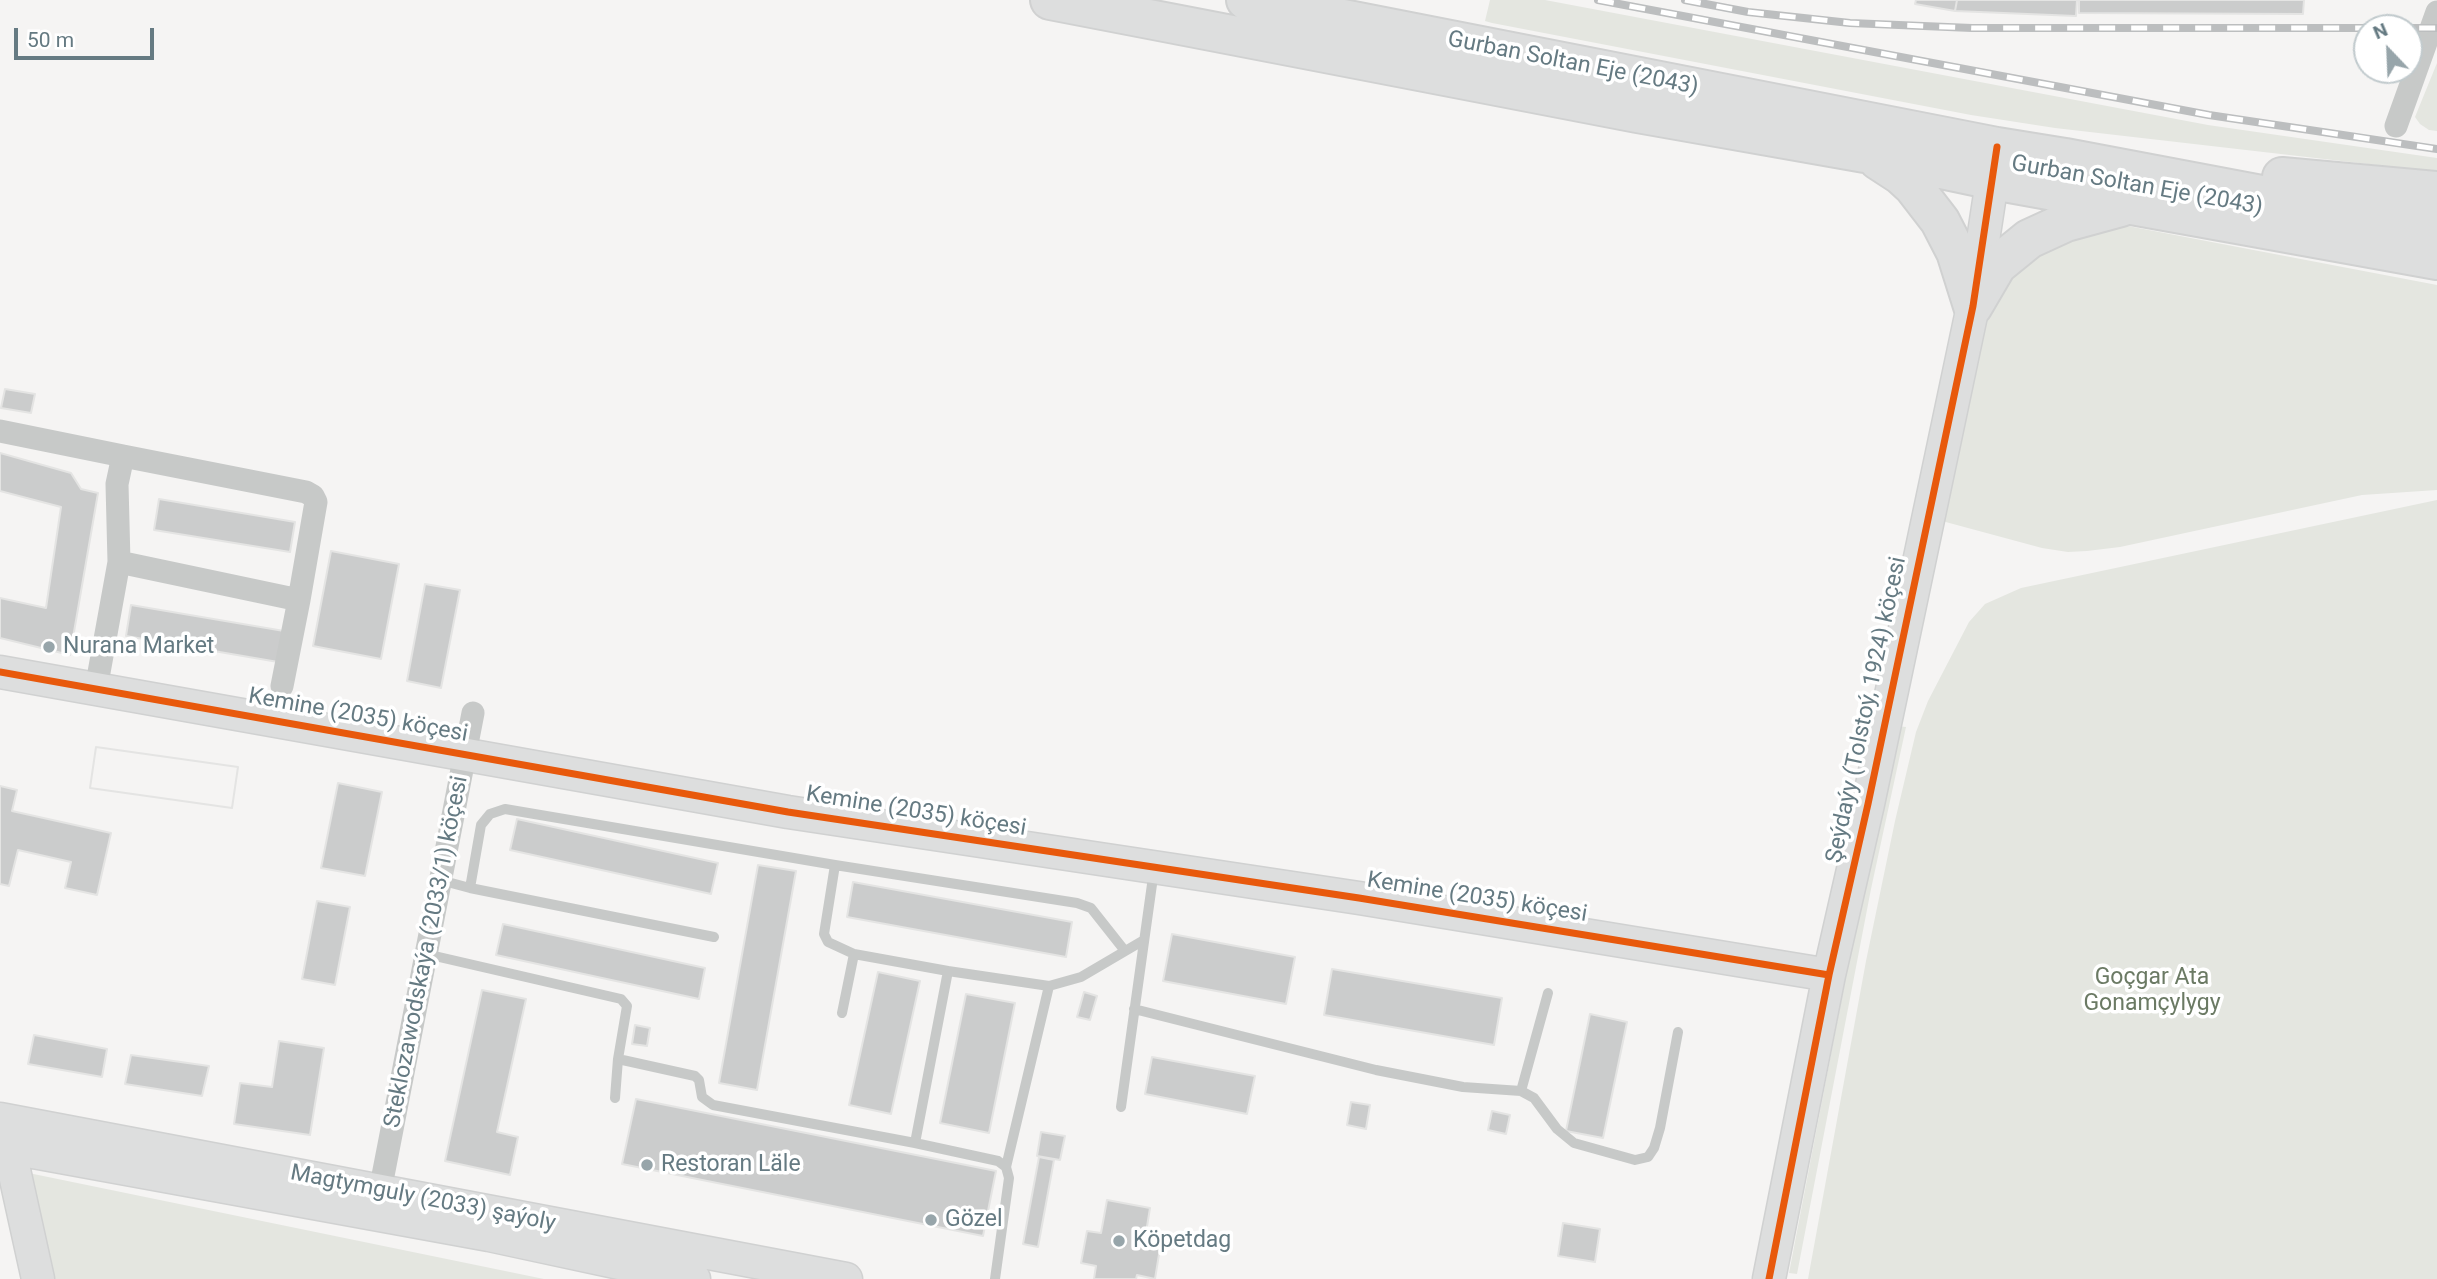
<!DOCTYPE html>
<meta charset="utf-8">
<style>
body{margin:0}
#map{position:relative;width:2437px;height:1279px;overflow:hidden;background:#f5f4f3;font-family:Roboto,sans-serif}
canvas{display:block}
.north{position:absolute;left:2353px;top:14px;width:70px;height:70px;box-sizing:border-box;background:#fff;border:2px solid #c1cacd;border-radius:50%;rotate:337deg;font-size:19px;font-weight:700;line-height:28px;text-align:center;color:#657a82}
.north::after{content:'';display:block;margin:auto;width:24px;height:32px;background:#97a5aa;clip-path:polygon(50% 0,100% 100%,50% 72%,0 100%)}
.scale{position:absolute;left:14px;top:28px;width:140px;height:32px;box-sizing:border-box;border:4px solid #657a82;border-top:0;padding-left:9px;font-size:21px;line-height:24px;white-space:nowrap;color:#657a82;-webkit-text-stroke:5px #fff;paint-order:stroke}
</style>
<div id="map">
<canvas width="2437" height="1279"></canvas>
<div class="north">N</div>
<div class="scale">50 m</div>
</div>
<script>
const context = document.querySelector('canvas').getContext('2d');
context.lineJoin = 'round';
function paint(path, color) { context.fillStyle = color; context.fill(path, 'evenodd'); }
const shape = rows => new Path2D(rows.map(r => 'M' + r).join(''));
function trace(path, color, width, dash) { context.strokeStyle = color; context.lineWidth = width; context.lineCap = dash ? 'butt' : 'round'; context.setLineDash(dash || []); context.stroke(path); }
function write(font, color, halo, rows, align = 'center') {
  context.font = font + ' Roboto,sans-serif'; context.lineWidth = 7; context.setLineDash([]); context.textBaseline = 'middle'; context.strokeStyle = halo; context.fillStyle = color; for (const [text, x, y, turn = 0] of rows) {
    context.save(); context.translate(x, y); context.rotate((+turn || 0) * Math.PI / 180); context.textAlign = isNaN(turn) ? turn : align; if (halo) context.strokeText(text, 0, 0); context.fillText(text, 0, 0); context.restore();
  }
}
const green = shape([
 [1490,0,1545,0,2208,125,2437,158,2437,172,2055,128,1971,115,1492,23,1485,21],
 [2437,63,2437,131,2429,130,2420,124,2415,117],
 [2112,223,2437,285,2437,490,2362,495,2120,547,2087,551,2068,552,2042,548,1942,521,1987,314,2004,287,2036,254],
 [2437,500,2437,1279,1808,1279,1866,961,1895,821,1916,732,1928,701,1969,622,1985,604,2021,588],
 [1898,726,1906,727,1871,889,1797,1274,1789,1273,1863,887],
 [14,1170,544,1279,46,1279]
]);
const building = shape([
 [1916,0,1957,0,1955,11,1915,4,1916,0],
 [1957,0,2077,0,2076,16,1955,11,1957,0],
 [2079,0,2304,0,2303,14,2079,13,2079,0],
 [5,389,35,394,31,413,1,408,5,389],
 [0,453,71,473,81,489,98,493,70,655,0,638,0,598,46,608,61,507,0,491,0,453],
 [159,499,295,522,290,552,154,530,159,499],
 [331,551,399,564,381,659,313,646,331,551],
 [425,584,460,590,441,688,407,681,425,584],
 [131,605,284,631,278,662,126,636,131,605],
 [96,747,238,767,232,808,90,788,96,747],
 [96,747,238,767,232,808,90,788,96,747],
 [338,783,382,792,365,876,321,868,338,783],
 [0,786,17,790,12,811,111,833,97,895,65,888,71,862,18,850,9,886,0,884,0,786],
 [517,819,718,863,711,894,510,850,517,819],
 [758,865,796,871,757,1090,719,1083,758,865],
 [853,882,1072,922,1066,957,847,917,853,882],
 [317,901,350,907,335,985,302,979,317,901],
 [503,924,705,968,699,999,496,955,503,924],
 [1172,934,1295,957,1286,1004,1163,981,1172,934],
 [1332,969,1502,998,1494,1045,1324,1015,1332,969],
 [878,972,920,981,891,1114,849,1105,878,972],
 [482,990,526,999,497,1132,518,1137,510,1175,445,1161,482,990],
 [1084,992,1097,996,1090,1020,1077,1017,1084,992],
 [966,994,1015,1003,989,1133,940,1123,966,994],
 [1590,1014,1627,1022,1603,1138,1566,1131,1590,1014],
 [635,1025,650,1028,647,1046,632,1044,635,1025],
 [34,1035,107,1049,102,1077,28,1064,34,1035],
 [279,1041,324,1048,310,1135,234,1124,240,1083,272,1087,279,1041],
 [131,1055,209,1066,202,1096,125,1084,131,1055],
 [1152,1057,1255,1076,1247,1114,1145,1094,1152,1057],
 [636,1099,996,1171,983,1236,622,1164,636,1099],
 [1351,1102,1370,1105,1366,1129,1347,1125,1351,1102],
 [1492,1111,1510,1115,1506,1134,1488,1130,1492,1111],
 [1041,1132,1065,1136,1060,1160,1037,1156,1041,1132],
 [1039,1157,1054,1160,1038,1247,1023,1244,1039,1157],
 [1107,1200,1150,1208,1145,1239,1161,1242,1155,1279,1137,1275,1136,1279,1094,1279,1096,1266,1081,1263,1087,1231,1101,1233,1107,1200],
 [1563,1223,1600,1229,1595,1262,1558,1256,1563,1223]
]);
const lane = shape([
 [835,865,824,934,828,942,854,954,948,971,1049,986,1081,977,1144,940],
 [440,880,470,888,714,937],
 [470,888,481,825,490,814,505,809,835,865,1077,903,1091,908,1125,951],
 [426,954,621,999,627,1006,618,1059,615,1098],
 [1134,1009,1376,1070,1463,1087,1521,1091,1534,1098,1557,1129,1574,1143,1635,1160,1648,1157,1654,1148,1660,1128,1678,1032],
 [842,1013,854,954],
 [618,1059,695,1076,699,1080,702,1097,713,1105,915,1143,998,1161,1006,1167,1009,1178,995,1279],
 [1521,1091,1548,993],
 [1121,1107,1154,870],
 [915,1143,948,971],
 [1006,1167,1049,986]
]);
const street = shape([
 [2396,126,2437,12],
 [0,431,123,456,117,484,119,562,96,689],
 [119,562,299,600,316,502,313,496,306,492,123,456],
 [282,686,299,600],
 [380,1191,473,713]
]);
const secondary = shape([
 [0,672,788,812,1359,898,1829,975],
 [0,1119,846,1279],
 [12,1133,6,1147,14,1170,38,1279],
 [0,1146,489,1235,694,1279],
 [1769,1279,1829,975,1868,804,1973,306,1996,155]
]);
const highway = shape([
 [1050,0,1637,113,1865,153,1993,180,2437,260],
 [1246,0,1997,147,2065,158,2437,228],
 [1878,160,1901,175,1913,186,1940,221,1956,252,1973,306],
 [2282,177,2437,191],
 [1973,306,1997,265,2029,239,2066,222,2121,207]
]);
const rail = shape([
 [1598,0,2209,115,2437,149],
 [1685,0,1748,12,1850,23,1972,28,2437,28]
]);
const cycleway = shape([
 [0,672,788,812,1359,898,1829,975],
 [1769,1279,1829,975,1868,804,1973,306,1997,147]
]);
const markers = [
 [49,647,7,"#97a5aa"],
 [647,1165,7,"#97a5aa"],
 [931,1220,7,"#97a5aa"],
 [1119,1241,7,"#97a5aa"]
];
const streetNames = [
 ["Gurban Soltan Eje (2043)",1573,64,11],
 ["Gurban Soltan Eje (2043)",2137,186,10],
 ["Şeýdaýy (Tolstoý, 1924) köçesi",1867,710,-78],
 ["Kemine (2035) köçesi",358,716,10],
 ["Kemine (2035) köçesi",916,812,9],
 ["Kemine (2035) köçesi",1477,898,9],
 ["Steklozawodskaýa (2033/1) köçesi",427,952,-79],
 ["Magtymguly (2033) şaýoly",423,1199,11]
];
const poiNames = [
 ["Nurana Market",63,647],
 ["Restoran Läle",661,1165],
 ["Gözel",945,1220],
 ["Köpetdag",1133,1241]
];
const parkNames = [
 ["Goçgar Ata",2152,978],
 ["Gonamçylygy",2152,1004]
];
paint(green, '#e4e6e0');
paint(building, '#cbcccc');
trace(building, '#e4e4e3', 2);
trace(secondary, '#d0d1d1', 35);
trace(highway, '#d0d1d1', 42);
trace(lane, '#c7c9c8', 10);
trace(street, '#c7c9c8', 23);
trace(secondary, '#dddede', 32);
trace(highway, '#dddede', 38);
trace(rail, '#bcbebf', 8);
trace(rail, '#fff', 5, [16]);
trace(cycleway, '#e8590c', 7);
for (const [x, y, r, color] of markers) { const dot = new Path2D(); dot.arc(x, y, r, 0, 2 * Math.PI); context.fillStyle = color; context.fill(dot); trace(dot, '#fff', 2.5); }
write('23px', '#657a82', '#fff', streetNames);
write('23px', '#657a82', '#fff', poiNames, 'left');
write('23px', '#6b7a64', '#fff', parkNames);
</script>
